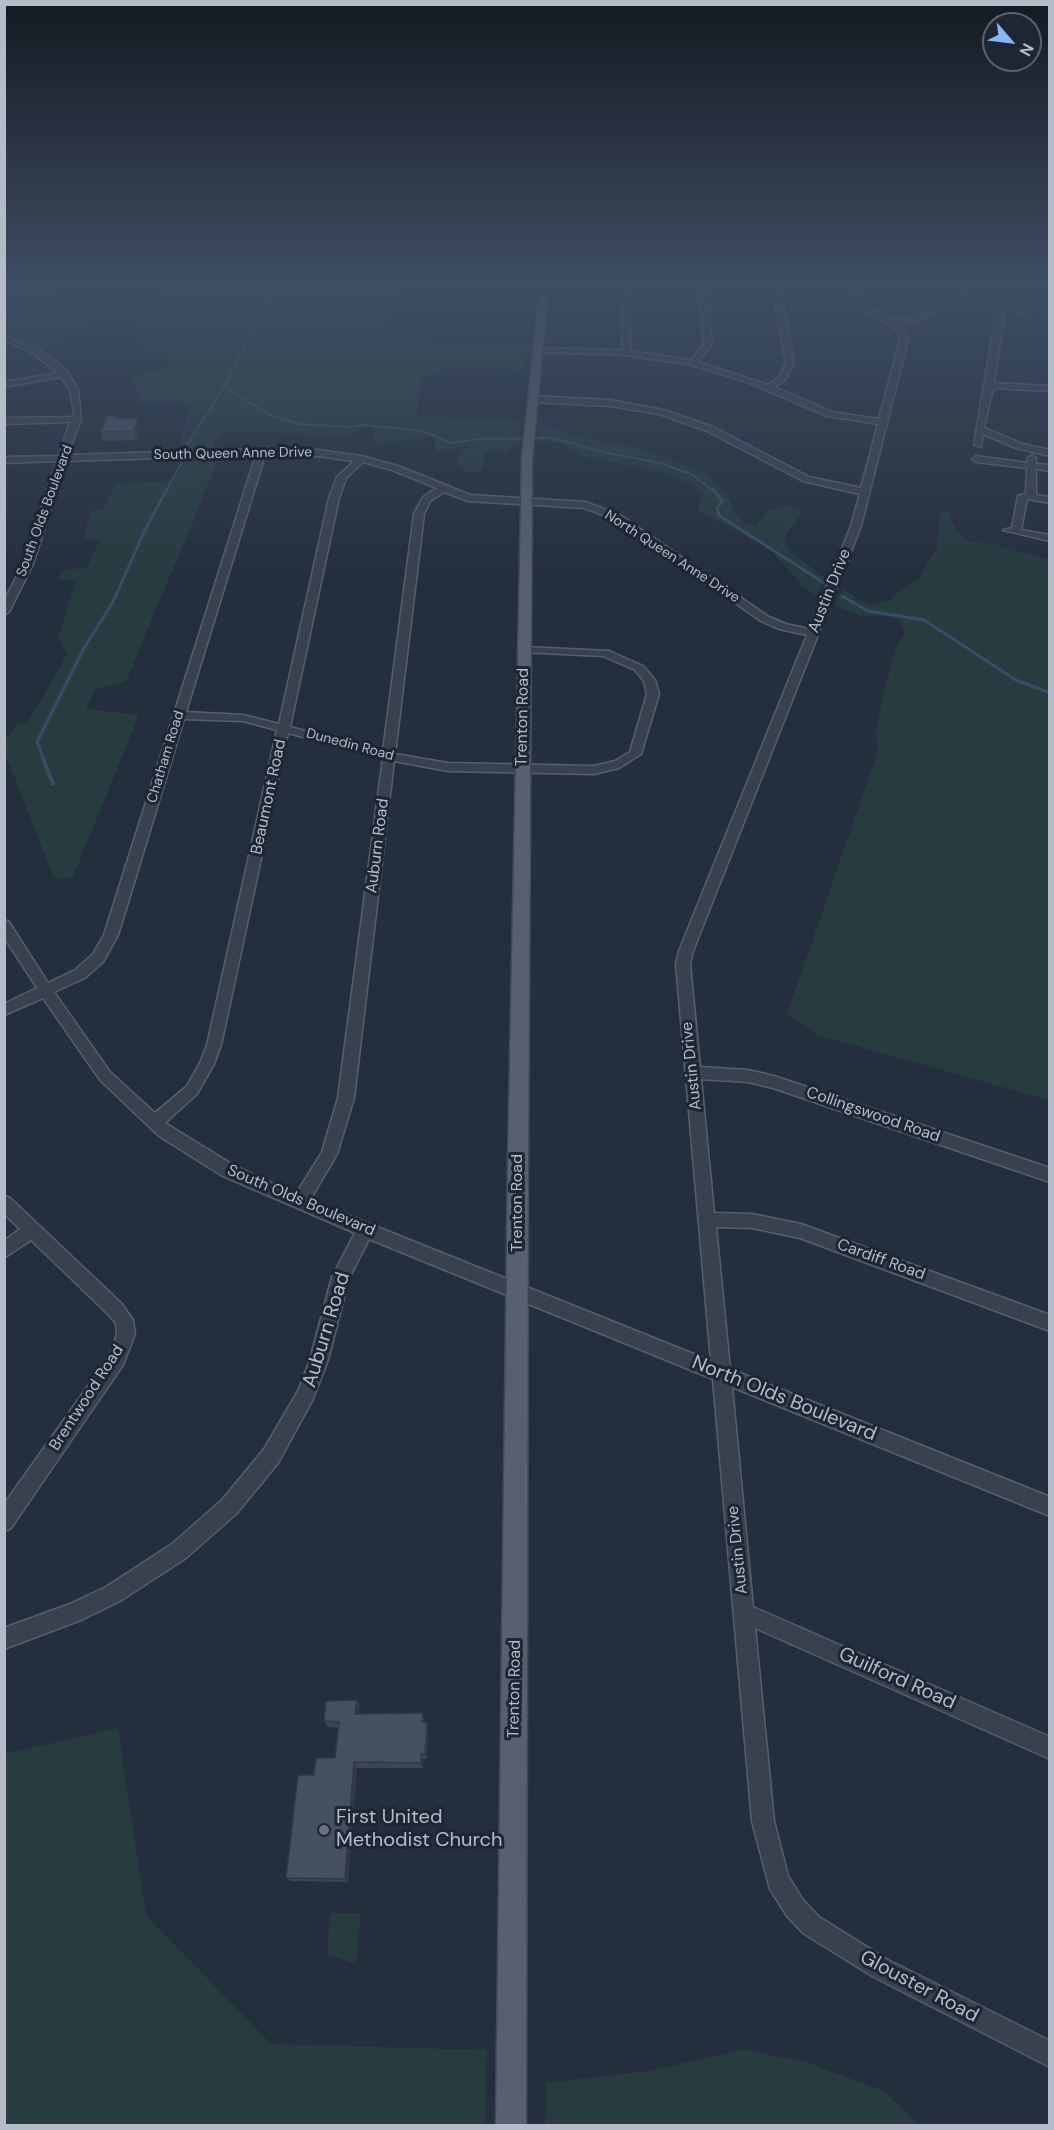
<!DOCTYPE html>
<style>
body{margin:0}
#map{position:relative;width:1054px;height:2130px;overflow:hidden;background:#242f3e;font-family:"DM Sans",sans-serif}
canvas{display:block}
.frame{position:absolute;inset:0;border:6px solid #b4bcc9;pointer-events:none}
.north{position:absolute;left:982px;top:12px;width:60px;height:60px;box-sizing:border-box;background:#1d2633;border:2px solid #59626f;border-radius:50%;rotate:118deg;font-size:16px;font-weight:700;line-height:24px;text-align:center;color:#b4bcc9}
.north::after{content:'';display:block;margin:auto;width:21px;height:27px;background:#8ab4f8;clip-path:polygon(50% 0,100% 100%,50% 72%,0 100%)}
</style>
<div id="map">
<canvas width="1054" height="2130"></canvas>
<div class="frame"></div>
<div class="north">N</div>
</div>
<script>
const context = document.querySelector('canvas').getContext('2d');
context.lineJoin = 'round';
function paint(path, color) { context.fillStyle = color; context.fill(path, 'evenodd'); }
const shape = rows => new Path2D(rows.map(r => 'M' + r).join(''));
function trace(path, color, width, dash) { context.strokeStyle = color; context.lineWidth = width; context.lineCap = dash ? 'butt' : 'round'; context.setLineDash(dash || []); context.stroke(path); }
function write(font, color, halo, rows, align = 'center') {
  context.font = font + ' "DM Sans",sans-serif'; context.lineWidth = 6; context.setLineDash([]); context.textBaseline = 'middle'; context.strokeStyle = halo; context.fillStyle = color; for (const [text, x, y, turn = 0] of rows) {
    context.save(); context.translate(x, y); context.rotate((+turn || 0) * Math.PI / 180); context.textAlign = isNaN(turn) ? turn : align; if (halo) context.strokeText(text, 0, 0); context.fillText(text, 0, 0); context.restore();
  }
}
const green = shape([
 [11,281,29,281,59,296,160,297,167,281,405,281,383,341,530,345,523,370,450,367,421,379,417,416,520,421,519,443,514,444,507,452,486,451,482,471,465,472,457,461,467,445,435,454,435,436,376,444,372,424,349,435,220,431,212,448,180,449,188,405,142,404,130,376,173,367,160,350,139,350,134,341,150,336,112,318,43,348,5,331,5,283],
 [540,424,576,436,641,449,708,474,730,500,734,512,747,524,756,526,766,512,783,505,799,509,801,513,796,523,785,535,785,545,789,551,825,577,816,596,802,586,770,549,697,509,703,494,696,487,679,478,643,468,582,456,561,443,537,442],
 [187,457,218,460,126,682,95,689,86,709,139,715,73,877,54,879,7,758,5,758,5,740,17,725,28,722,67,654,58,639,75,581,57,579,62,571,87,567,99,541,84,539,90,511,103,509,117,483,173,482],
 [943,511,950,511,952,522,961,536,971,542,994,544,1049,560,1049,1100,817,1035,787,1014,877,754,876,729,882,701,895,650,905,633,899,620,891,617,860,615,834,606,843,588,857,599,874,605,889,600,902,588,918,580,937,548,939,515],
 [118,1728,146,1915,271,2044,487,2050,485,2125,5,2125,5,1754],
 [330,1913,361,1913,356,1964,327,1955],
 [743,2050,803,2061,884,2091,919,2125,545,2125,546,2083,648,2071]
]);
const streamFar2 = shape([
 [277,281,224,387,271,415,298,424,352,427,363,425,423,431,450,443,480,439,553,438,603,452,660,463,691,474,714,491],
 [956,281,970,300,995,310,1050,318],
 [166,491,181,464,187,445,224,387]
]);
const streamFar1 = shape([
 [713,489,722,501,717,509,720,516,824,583],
 [842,596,868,611,924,620,1016,680,1050,693],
 [44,760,37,742,84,648,113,602,144,532,167,489]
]);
const stream = shape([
 [43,759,53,784]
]);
const minor = shape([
 [623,281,631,281,630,351,691,360,704,344,698,281,706,281,712,344,698,362,768,385,779,377,786,363,771,281,779,281,794,363,785,380,775,387,832,412,879,419,900,340,897,330,854,304,846,291,846,281,854,281,854,291,860,301,893,321,933,313,937,315,899,325,904,329,908,340,861,526,693,951,690,964,700,1067,748,1070,774,1076,1050,1168,1050,1182,773,1088,748,1082,701,1079,714,1213,752,1214,801,1224,1050,1315,1050,1331,800,1238,752,1228,716,1227,730,1369,1050,1497,1050,1516,732,1387,753,1607,1050,1737,1050,1759,755,1628,774,1821,788,1876,803,1900,819,1917,888,1960,1050,2041,1050,2067,872,1976,803,1933,787,1916,770,1889,752,1821,713,1379,369,1239,349,1278,328,1360,312,1401,278,1463,237,1513,186,1558,120,1601,81,1620,4,1649,4,1628,70,1604,106,1587,172,1544,223,1499,264,1449,298,1391,310,1360,332,1277,355,1233,221,1175,159,1136,100,1080,43,998,4,1015,4,1004,37,988,4,937,4,920,9,922,48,983,75,970,93,954,104,935,256,455,66,461,33,564,9,612,4,615,4,601,23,564,57,461,4,463,4,457,59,456,70,422,4,424,4,418,72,417,74,412,70,390,61,377,4,387,4,382,58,373,31,352,4,340,4,335,37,348,60,364,68,372,78,390,81,419,68,455,261,449,318,450,361,456,398,466,470,495,585,502,620,515,769,617,786,624,809,629,851,526,860,494,803,481,707,431,659,414,609,406,532,402,528,399,532,396,609,400,664,410,713,427,809,477,861,488,878,424,827,416,750,383,692,365,626,355,534,352,533,350,537,348,622,350,623,281],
 [265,455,318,456,354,461,337,477,329,498,279,724,243,715,186,712,265,455],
 [363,462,392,470,437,488,423,497,414,514,383,751,290,727,339,498,346,478,363,462],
 [444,492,468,501,584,508,614,519,761,621,779,629,807,635,679,951,676,964,711,1361,310,1200,337,1154,354,1098,394,761,448,771,594,774,619,768,641,754,659,694,655,680,643,666,609,651,524,647,519,650,520,652,603,656,635,670,644,681,647,694,630,752,615,761,594,766,448,763,395,754,424,514,430,501,444,492],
 [184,719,243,721,277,730,207,1045,200,1063,187,1086,155,1113,110,1072,54,992,85,978,103,962,118,935,184,719],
 [288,733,383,758,338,1098,322,1152,296,1194,233,1165,165,1123,197,1094,214,1064,221,1045,288,733],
 [1000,313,1004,315,994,383,1050,386,1050,391,993,388,984,428,1022,444,1050,450,1050,456,1016,448,983,434,981,447,974,445,996,315,1000,313],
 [1032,455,1036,458,1036,464,1050,465,1050,471,1036,469,1036,495,1050,497,1050,503,1027,499,1021,530,1050,535,1050,541,1003,530,1012,528,1018,496,1026,494,1027,468,976,462,972,459,976,456,1027,463,1028,458,1032,455],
 [4,1196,10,1198,121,1303,133,1320,135,1334,123,1365,11,1528,4,1531,4,1504,110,1355,117,1334,116,1323,109,1315,31,1240,4,1258,4,1241,20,1229,4,1214,4,1196]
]);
const major = shape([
 [541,281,549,281,532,458,528,1162,526,2126,496,2126,508,1162,522,458,541,281]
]);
const wall = shape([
 [118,419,140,427,136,440,103,441,101,432],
 [357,1700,360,1706,359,1714,423,1713,424,1722,427,1722,428,1728,427,1759,423,1759,423,1768,357,1768,348,1882,291,1881,286,1878,314,1775,335,1758,338,1728,328,1727,324,1721]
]);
const shadedWall = shape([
 [138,418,140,427,136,440,134,431],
 [357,1700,360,1706,358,1719,355,1714],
 [427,1722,428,1728,427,1759,425,1754],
 [421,1754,423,1759,423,1768,421,1763],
 [354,1762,357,1768,348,1882,345,1879]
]);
const building = shape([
 [106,416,117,416,116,419,138,418,134,431,101,432,106,416],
 [357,1700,355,1714,423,1713,422,1722,427,1722,425,1754,421,1754,421,1763,354,1762,345,1879,286,1878,298,1775,314,1775,316,1758,335,1758,339,1722,324,1721,326,1701,357,1700]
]);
const markers = [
 [324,1830,6,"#6b7280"]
];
const farStreetnames = [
 ["South Queen Anne Drive",233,454,-1],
 ["South Olds Boulevard",45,511,-70],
 ["North Queen Anne Drive",672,557,33],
 ["Dunedin Road",350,745,15],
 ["Chatham Road",166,757,-73]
];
const streetNames = [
 ["Austin Drive",830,591,-68],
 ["Trenton Road",523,717,-89],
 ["Beaumont Road",269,797,-78],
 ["Auburn Road",378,846,-83],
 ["Austin Drive",692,1066,-96],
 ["Collingswood Road",873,1115,19],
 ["South Olds Boulevard",301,1201,23],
 ["Trenton Road",518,1203,-90],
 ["Cardiff Road",881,1260,20],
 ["Brentwood Road",87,1398,-57],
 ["Austin Drive",738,1550,-96],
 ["Trenton Road",515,1689,-89]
];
const nearStreetnames = [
 ["Auburn Road",327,1330,-73],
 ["North Olds Boulevard",784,1399,22],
 ["Guilford Road",897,1679,24],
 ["Glouster Road",919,1987,28]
];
const nearPoinames = [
 ["First United",336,1818],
 ["Methodist Church",336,1841]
];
paint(green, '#263c3f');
trace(streamFar2, '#394c67', 2);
trace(streamFar1, '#394c67', 3);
trace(stream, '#394c67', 4);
trace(minor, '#565f6c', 3);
trace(major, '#414a57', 3);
paint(minor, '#38414e');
paint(major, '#56606e');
paint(wall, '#3b4654');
paint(shadedWall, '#303945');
paint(building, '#455162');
trace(building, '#303945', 1.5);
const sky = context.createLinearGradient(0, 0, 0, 579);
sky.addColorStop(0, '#141a22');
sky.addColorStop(0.49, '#3f4d63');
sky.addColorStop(1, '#3f4d6300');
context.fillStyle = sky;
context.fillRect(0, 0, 1054, 579);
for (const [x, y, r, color] of markers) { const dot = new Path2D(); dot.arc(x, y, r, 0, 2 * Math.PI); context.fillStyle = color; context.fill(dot); trace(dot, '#1d2633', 2); }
write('14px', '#b4bcc9', '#1d2633', farStreetnames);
write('16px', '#b4bcc9', '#1d2633', streetNames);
write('20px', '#b4bcc9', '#1d2633', nearStreetnames);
write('20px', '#b4bcc9', '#1d2633', nearPoinames, 'left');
</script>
